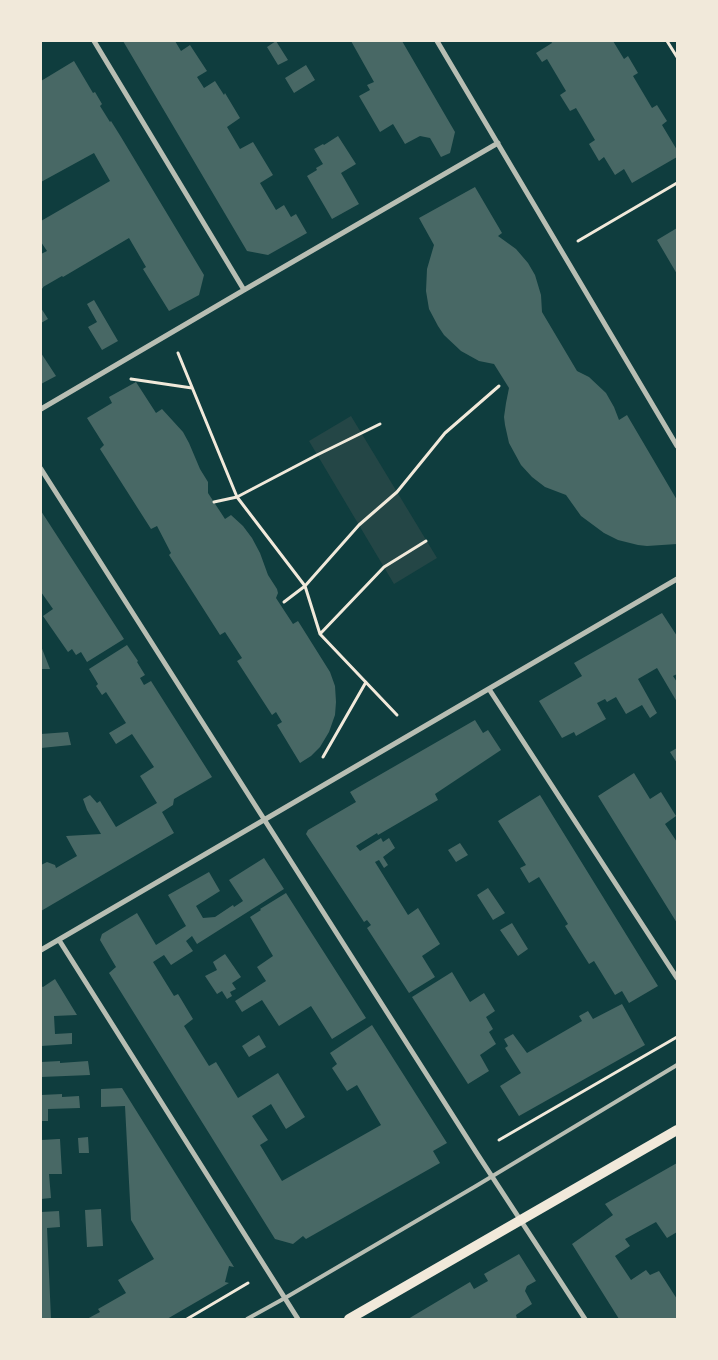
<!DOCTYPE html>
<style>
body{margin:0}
#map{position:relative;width:718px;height:1360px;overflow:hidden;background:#0f3d3e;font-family:Manrope,sans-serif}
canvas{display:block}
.frame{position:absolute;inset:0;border:42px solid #f1e9da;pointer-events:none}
</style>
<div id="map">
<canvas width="718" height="1360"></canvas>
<div class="frame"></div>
</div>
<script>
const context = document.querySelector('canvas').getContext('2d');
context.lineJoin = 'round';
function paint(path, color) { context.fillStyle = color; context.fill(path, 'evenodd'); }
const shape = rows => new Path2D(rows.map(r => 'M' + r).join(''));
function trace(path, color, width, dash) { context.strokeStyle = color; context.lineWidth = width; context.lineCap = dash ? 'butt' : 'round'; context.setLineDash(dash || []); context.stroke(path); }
const green = shape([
 [351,416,437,558,394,584,309,441]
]);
const building = shape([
 [123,41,175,41,181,51,190,45,207,71,197,77,204,88,215,81,224,95,225,93,240,118,227,127,240,149,253,142,273,175,260,183,276,210,284,205,291,217,296,214,307,233,268,255,247,251],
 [276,41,288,60,278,65,267,47],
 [351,41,402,41,455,132,450,153,441,157,430,138,420,136,405,144,393,124,380,132,359,96,370,90,367,85,374,82],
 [551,41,613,41,624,59,628,56,638,73,633,76,652,108,657,105,667,121,662,125,677,150,677,157,632,183,624,169,615,175,604,157,599,161,589,144,595,140,576,108,570,111,560,95,566,91,547,59,542,62,536,53,552,43],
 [74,61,93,93,95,92,102,104,100,106,110,122,111,121,121,137,204,275,199,295,169,311,143,269,146,267,129,238,63,277,62,276,43,287,43,288,41,289,41,254,47,251,41,242,41,221,110,181,94,153,41,182,41,81],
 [306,65,315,80,294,93,285,78],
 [338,136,356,164,341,173,359,204,332,219,307,176,317,170,316,168,323,164,314,149,323,144,324,145],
 [475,187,502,233,498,236,516,249,528,263,535,275,541,295,542,312,577,371,589,377,606,393,614,407,619,420,627,415,677,500,677,544,647,546,638,545,618,540,604,533,581,516,566,495,545,487,532,477,521,465,509,443,505,425,504,417,506,403,509,388,494,364,479,361,461,351,444,335,438,326,429,309,426,291,427,269,434,245,419,218],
 [677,228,677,274,657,240],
 [94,300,118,341,102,350,88,327,97,322,87,304],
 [41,308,48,319,41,323],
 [41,353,56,376,41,384],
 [136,382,156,413,162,409,183,432,189,443,200,469,208,482,208,493,225,519,231,515,243,526,252,538,260,553,268,575,277,589,278,593,276,598,293,624,298,621,330,672,335,686,336,702,335,715,329,732,320,747,311,756,300,763,277,725,282,722,276,712,272,715,237,661,242,658,225,632,220,635,169,555,171,553,157,526,151,529,100,449,104,445,87,418,112,403,109,397],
 [41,511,124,639,87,662,81,652,76,655,72,649,68,652,43,616,53,609,41,592],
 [662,613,677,636,677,674,673,676,677,682,677,702,657,668,638,679,657,713,650,718,642,705,626,714,616,697,607,702,605,699,597,703,606,719,576,736,574,732,562,738,539,701,582,676,574,663],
 [127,645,138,661,137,662,145,675,140,678,144,685,151,681,212,777,174,799,173,805,162,812,174,833,41,911,41,865,47,862,55,865,56,868,77,856,66,836,101,834,87,810,83,799,90,795,97,803,100,801,116,827,157,803,140,776,154,767,132,734,116,744,109,733,126,723,106,692,102,695,96,686,98,684,89,669],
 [41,646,50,669,41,669],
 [475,720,483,733,488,730,501,750,435,794,438,800,378,835,377,833,356,846,360,851,381,838,383,842,389,838,395,848,383,857,388,865,384,868,379,860,375,862,408,915,418,908,440,944,422,956,435,977,409,993,367,928,371,925,367,920,364,922,306,834,308,830,356,802,350,792],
 [68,732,71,745,41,748,41,734],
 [677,748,677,763,670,752],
 [634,773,650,799,661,792,676,816,665,824,677,842,677,923,598,796],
 [540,795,658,986,629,1003,622,991,615,995,594,961,589,964,565,926,568,924,539,877,529,883,520,868,526,865,498,821],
 [460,843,468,855,456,862,448,850],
 [264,858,284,889,197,944,192,936,186,941,193,951,171,965,164,955,153,962,174,996,178,994,193,1019,184,1026,209,1066,216,1062,238,1098,278,1073,305,1117,286,1129,271,1104,252,1116,268,1140,260,1145,282,1181,381,1125,357,1085,347,1091,332,1068,337,1064,330,1053,372,1025,447,1143,433,1151,440,1163,306,1239,303,1236,293,1244,275,1239,109,973,116,967,100,940,102,934,137,913,156,945,186,926,168,895,209,872,220,891,196,906,203,918,215,917,233,905,234,907,243,901,229,880],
 [488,888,505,913,493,920,477,895],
 [286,893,366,1018,332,1039,311,1006,279,1026,262,1000,242,1012,235,1001,266,981,257,967,273,956,250,917,261,910,260,909],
 [512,923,528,949,518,956,500,930],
 [225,954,241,977,232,983,236,989,230,992,232,996,227,999,222,991,217,994,205,976,217,970,213,962],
 [452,972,470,1002,484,993,495,1011,486,1017,493,1029,489,1032,496,1044,480,1055,489,1071,468,1084,412,997],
 [55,979,77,1015,54,1016,55,1034,72,1033,72,1044,41,1046,41,986,43,987],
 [622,1004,645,1045,519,1116,500,1086,521,1073,505,1048,508,1046,504,1039,513,1034,527,1053,582,1021,579,1016,588,1011,593,1019],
 [259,1035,266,1047,249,1057,242,1046],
 [60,1061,60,1063,88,1061,90,1075,41,1077,41,1062],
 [122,1088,234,1267,229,1266,225,1282,229,1283,167,1319,87,1319,100,1312,98,1309,126,1293,118,1280,154,1259,131,1220,125,1106,101,1107,101,1089],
 [62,1094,62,1097,79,1096,80,1108,48,1109,48,1121,41,1121,41,1095],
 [88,1137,89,1153,79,1153,78,1138],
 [58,1139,60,1139,62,1174,49,1174,51,1198,41,1199,41,1140],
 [677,1163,677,1232,667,1238,656,1222,625,1239,630,1246,615,1256,631,1280,646,1270,650,1275,659,1271,677,1299,677,1319,619,1319,572,1244,613,1215,605,1204],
 [101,1209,103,1246,87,1247,85,1210],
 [59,1211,60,1227,47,1228,51,1319,41,1319,41,1212],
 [519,1254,536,1281,527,1286,525,1291,532,1304,516,1315,517,1319,408,1319,470,1282,474,1289,488,1281,484,1274]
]);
const path = shape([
 [667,41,677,57],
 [578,241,677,183],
 [178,353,237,497,305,586,320,634,397,715],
 [131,379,192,388],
 [214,502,237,497,317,455,380,424],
 [284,602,305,586,359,525,397,492,445,433,499,386],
 [320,634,384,567,426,541],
 [323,757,366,682],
 [499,1140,677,1037],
 [187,1319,248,1283]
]);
const service = shape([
 [247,1319,285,1298,476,1186,677,1065]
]);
const minor = shape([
 [94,41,244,290],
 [437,41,677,446],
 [41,409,244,290,498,143],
 [41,469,476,1152,585,1319],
 [489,689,677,978],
 [59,940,298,1319],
 [41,950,677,579]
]);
const secondary = shape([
 [349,1319,677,1130]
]);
paint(green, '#244646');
paint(building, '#486865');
trace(path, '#f1e9da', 3);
trace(service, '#b8beb3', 4);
trace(minor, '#b8beb3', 5);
trace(secondary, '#f1e9da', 10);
</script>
